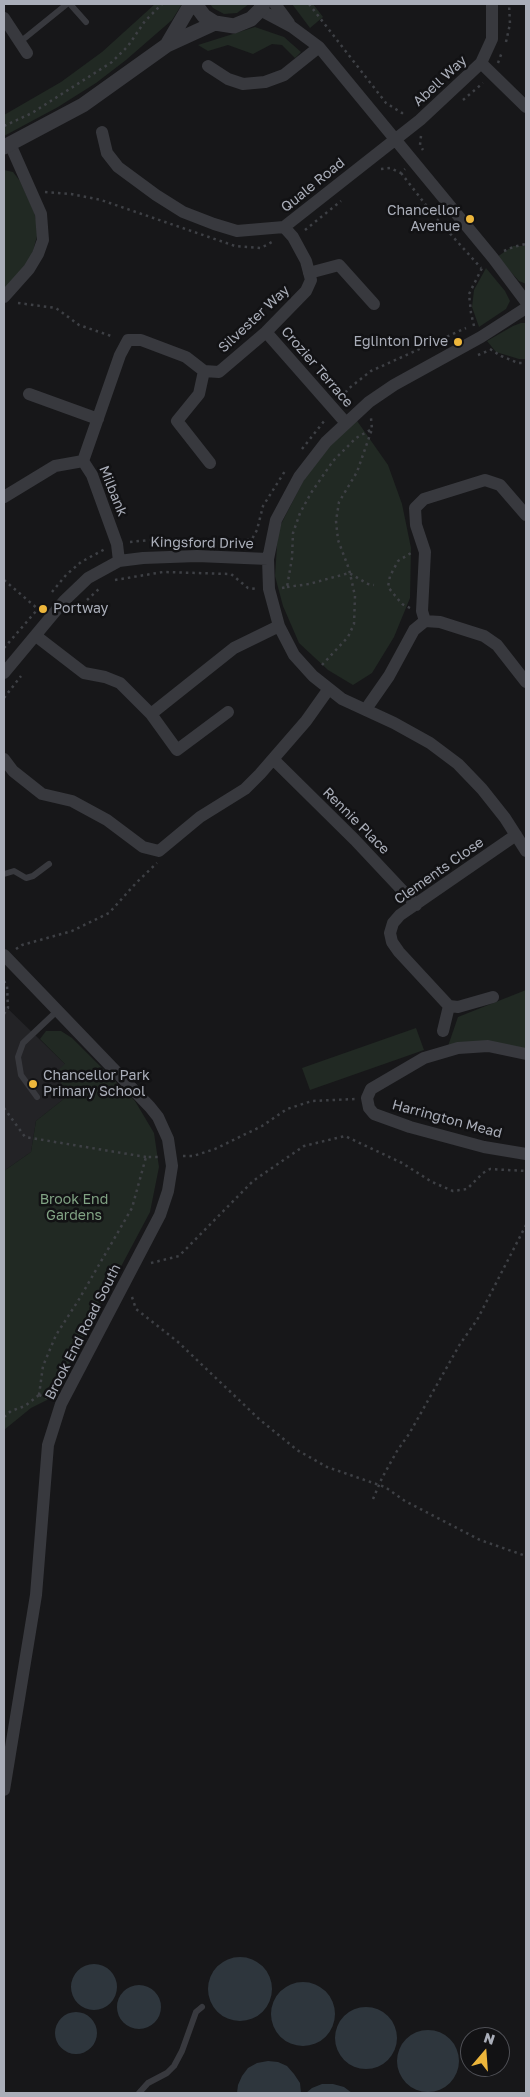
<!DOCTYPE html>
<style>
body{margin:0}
#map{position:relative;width:530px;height:2097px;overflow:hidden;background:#171719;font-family:"Golos Text",sans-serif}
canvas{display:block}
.frame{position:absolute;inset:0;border:5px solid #aaaeb9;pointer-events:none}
.north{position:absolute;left:460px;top:2027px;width:50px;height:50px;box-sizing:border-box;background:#121214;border:1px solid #4f5056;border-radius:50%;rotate:18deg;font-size:14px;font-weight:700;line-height:20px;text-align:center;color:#aaaeb9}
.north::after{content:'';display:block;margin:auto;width:18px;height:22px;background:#edb63b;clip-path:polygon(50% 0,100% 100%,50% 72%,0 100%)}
</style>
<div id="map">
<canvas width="530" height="2097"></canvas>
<div class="frame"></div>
<div class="north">N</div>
</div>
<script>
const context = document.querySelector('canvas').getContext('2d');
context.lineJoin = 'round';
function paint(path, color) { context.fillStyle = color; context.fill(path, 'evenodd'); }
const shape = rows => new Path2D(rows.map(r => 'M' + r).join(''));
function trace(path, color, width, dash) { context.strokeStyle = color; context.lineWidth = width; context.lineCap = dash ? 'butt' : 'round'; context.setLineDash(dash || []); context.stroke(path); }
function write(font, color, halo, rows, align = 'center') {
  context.font = font + ' "Golos Text",sans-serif'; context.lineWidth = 5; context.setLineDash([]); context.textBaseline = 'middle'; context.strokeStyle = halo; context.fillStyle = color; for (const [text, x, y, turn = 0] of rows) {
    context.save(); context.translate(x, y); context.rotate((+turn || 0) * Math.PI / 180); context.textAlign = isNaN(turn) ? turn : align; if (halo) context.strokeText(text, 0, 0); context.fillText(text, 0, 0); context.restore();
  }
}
const built = shape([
 [4,1005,65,1064,70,1094,36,1121,31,1152,4,1171]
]);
const green = shape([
 [155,4,182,4,172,20,126,60,96,83,58,107,4,136,4,115,61,82,102,52],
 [210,4,249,4,237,13,224,14,213,8],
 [292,4,313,4,323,17,310,28],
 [255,27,284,37,301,52,295,58,282,45,272,44,253,54,228,45,208,51,198,45],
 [4,170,13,172,20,181,34,212,37,223,37,236,32,255,22,270,4,290],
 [513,246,526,246,526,284,519,281,497,257],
 [486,268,505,291,510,301,506,309,479,327,472,307,474,290],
 [521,323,526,323,526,359,519,359,496,352,487,341,513,326],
 [355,418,388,465,402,504,411,548,410,598,394,637,372,673,353,685,328,670,299,643,283,606,275,576,278,530,311,466],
 [526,990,526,1050,448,1046,458,1017],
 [416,1028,424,1050,310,1090,302,1068],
 [46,1031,61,1031,72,1038,135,1101,154,1133,159,1167,150,1212,56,1389,49,1399,31,1408,4,1430,4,1171,31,1152,36,1121,70,1094,54,1074,65,1064,40,1039]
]);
const water = shape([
 '208 1989a32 32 0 1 1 64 0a32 32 0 1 1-64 0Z',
 '71 1987a23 23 0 1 1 46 0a23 23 0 1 1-46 0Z',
 '271 2014a32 32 0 1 1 64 0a32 32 0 1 1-64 0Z',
 '117 2007a22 22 0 1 1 44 0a22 22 0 1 1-44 0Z',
 '335 2038a31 31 0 1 1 62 0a31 31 0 1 1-62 0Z',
 '55 2033a21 21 0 1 1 42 0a21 21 0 1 1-42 0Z',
 '397 2061a31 31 0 1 1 62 0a31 31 0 1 1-62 0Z',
 [268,2061,278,2062,287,2066,294,2074,300,2083,301,2093,237,2093,238,2085,242,2076,248,2068,257,2063],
 [322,2084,333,2084,344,2087,352,2093,306,2093,312,2088]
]);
const path = shape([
 [309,4,386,103,402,113,406,113],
 [506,42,510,24,509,4],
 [498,63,502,52],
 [463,100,483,83],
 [4,126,32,113,112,62,128,46,145,21,162,4],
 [421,136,420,145,423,150],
 [381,169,390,168,401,173,405,169],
 [401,173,436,218,481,268],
 [45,192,71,194,101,200,235,246,261,248,272,242],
 [305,230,341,201],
 [504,251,513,247,526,244],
 [18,303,56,308,79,325,114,337],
 [474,326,471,313,469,294,483,266],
 [490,349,501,356,518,363,526,363],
 [478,355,490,350],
 [342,398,348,389,371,371,466,328],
 [302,449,325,420],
 [130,542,150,540,234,542,252,539,257,530,263,506,285,471],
 [4,580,38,609],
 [115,580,163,572,231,574,248,588,256,589],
 [287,587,309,584,349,573,368,584,374,585],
 [282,588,287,587,292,558,293,533,300,513,311,493,333,461,356,438,372,429,371,418],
 [52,592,66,575,81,562,105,549],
 [87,600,100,588],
 [410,608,402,604,388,587,390,576,398,561,411,553],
 [4,648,37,610],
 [322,665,348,637,354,624,355,596,349,569,338,540,336,521,339,502,357,472,372,429],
 [4,698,21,676],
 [16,949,22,945,72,931,109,913,136,883,157,863],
 [4,981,7,986,8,1008,4,1014],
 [4,1108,25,1137,146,1157],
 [183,1156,193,1156,215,1149,262,1126,287,1109,312,1101,355,1099],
 [151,1263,179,1256,253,1181,304,1146,345,1136,402,1163,432,1182,453,1191,467,1189,483,1173,490,1169,526,1171],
 [132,1297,136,1309,178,1342,259,1419,297,1450,327,1467,385,1487,405,1501,480,1540,526,1556],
 [39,1395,43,1366,56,1335,78,1301,132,1208,146,1157,158,1157],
 [39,1395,50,1399],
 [4,1417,11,1411,25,1406,39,1395],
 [373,1499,382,1478,397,1451,409,1434,460,1344,477,1320,526,1225]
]);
const service = shape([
 [70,4,86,22],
 [20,42,67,4],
 [4,874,14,871,26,878,33,876,49,864],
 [37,1097,21,1075,18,1057,23,1043,57,1011],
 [139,2093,148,2083,167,2073,174,2066,182,2051,196,2012,202,2007]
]);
const minor = shape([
 [275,4,289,23],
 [260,10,292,27,319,47,493,258,526,302],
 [4,18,27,53],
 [481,63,526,107],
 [208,66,228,79,243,84,265,82,284,75,319,47],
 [102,132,107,153,118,167,156,195,183,212,214,224,237,231,284,227,420,120,481,63,492,39,492,4],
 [309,273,339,265,374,304],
 [4,297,29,269,38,254,43,240,41,214,10,144],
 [526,308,481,337,394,385,369,402,326,442,299,477,276,520,268,559,269,589,279,626,294,655,313,676,342,699,394,723,430,743,458,764,482,789,505,818,526,851],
 [266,332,346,423],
 [204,371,199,394,177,421,210,463],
 [29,394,98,419],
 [83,461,120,355,128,340,141,340,186,357,204,371,219,372,266,332,306,291,311,280,306,261,293,237,284,227],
 [4,497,55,466,83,461,92,475,117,544,119,561],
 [425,621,422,611,425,552,416,525,415,508,424,499,485,480,500,485,526,515],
 [36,636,84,673,105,677,120,683,151,714],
 [4,673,64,601,88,578,119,561,143,558,197,556,268,559],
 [366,709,389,676,414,630,425,621,440,622,484,636,497,645,526,682],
 [228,712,177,750,151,714,234,648,279,626],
 [4,759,13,771,42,794,72,801,107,820,143,847,159,851,200,817,245,789,260,774,306,721,328,690],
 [273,759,355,840,416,905],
 [4,955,150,1107,158,1117,168,1139,172,1166,168,1191,160,1215,61,1404,48,1445,36,1595,4,1790],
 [493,997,458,1007,449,1006,399,952,392,942,390,933,393,923,400,915,516,835],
 [443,1031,449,1006],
 [526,1054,488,1046,458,1048,424,1058,371,1089,367,1098,369,1108,374,1114,410,1127,484,1147,526,1154]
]);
const tertiary = shape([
 [195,4,204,16,215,23,234,26,251,19,260,10,263,4],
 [167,45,191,4],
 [4,147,83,105,167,45,215,23]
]);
const markers = [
 [470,219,5,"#edb63b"],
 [458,342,5,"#edb63b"],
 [43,609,5,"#edb63b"],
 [33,1084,5,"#edb63b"]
];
const streetNames = [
 ["Abell Way",440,81,-43],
 ["Quale Road",313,185,-39],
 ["Silvester Way",254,319,-43],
 ["Crozier Terrace",317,367,49],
 ["Milbank",113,491,68],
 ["Kingsford Drive",202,543,1],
 ["Rennie Place",356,821,45],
 ["Clements Close",439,871,-35],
 ["Harrington Mead",447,1119,15],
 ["Brook End Road South",83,1332,-63]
];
const poiNames = [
 ["Chancellor",460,211],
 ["Avenue",460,227],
 ["Eglinton Drive",448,342],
 ["Portway",53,609,"left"],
 ["Chancellor Park",43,1076,"left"],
 ["Primary School",43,1092,"left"]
];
const parkNames = [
 ["Brook End",74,1200],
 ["Gardens",74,1216]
];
paint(built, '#232326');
paint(green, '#212923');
paint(water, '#2e363d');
trace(path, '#3e4045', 2.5, [2.5, 4]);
trace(service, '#38393e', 6);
trace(minor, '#38393e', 12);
trace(tertiary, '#38393e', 15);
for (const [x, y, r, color] of markers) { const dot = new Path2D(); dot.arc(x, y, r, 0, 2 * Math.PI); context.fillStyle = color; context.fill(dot); trace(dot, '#121214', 2); }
write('14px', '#aaaeb9', '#121214', streetNames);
write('14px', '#aaaeb9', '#121214', poiNames, 'right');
write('14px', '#81a384', '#121214', parkNames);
</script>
